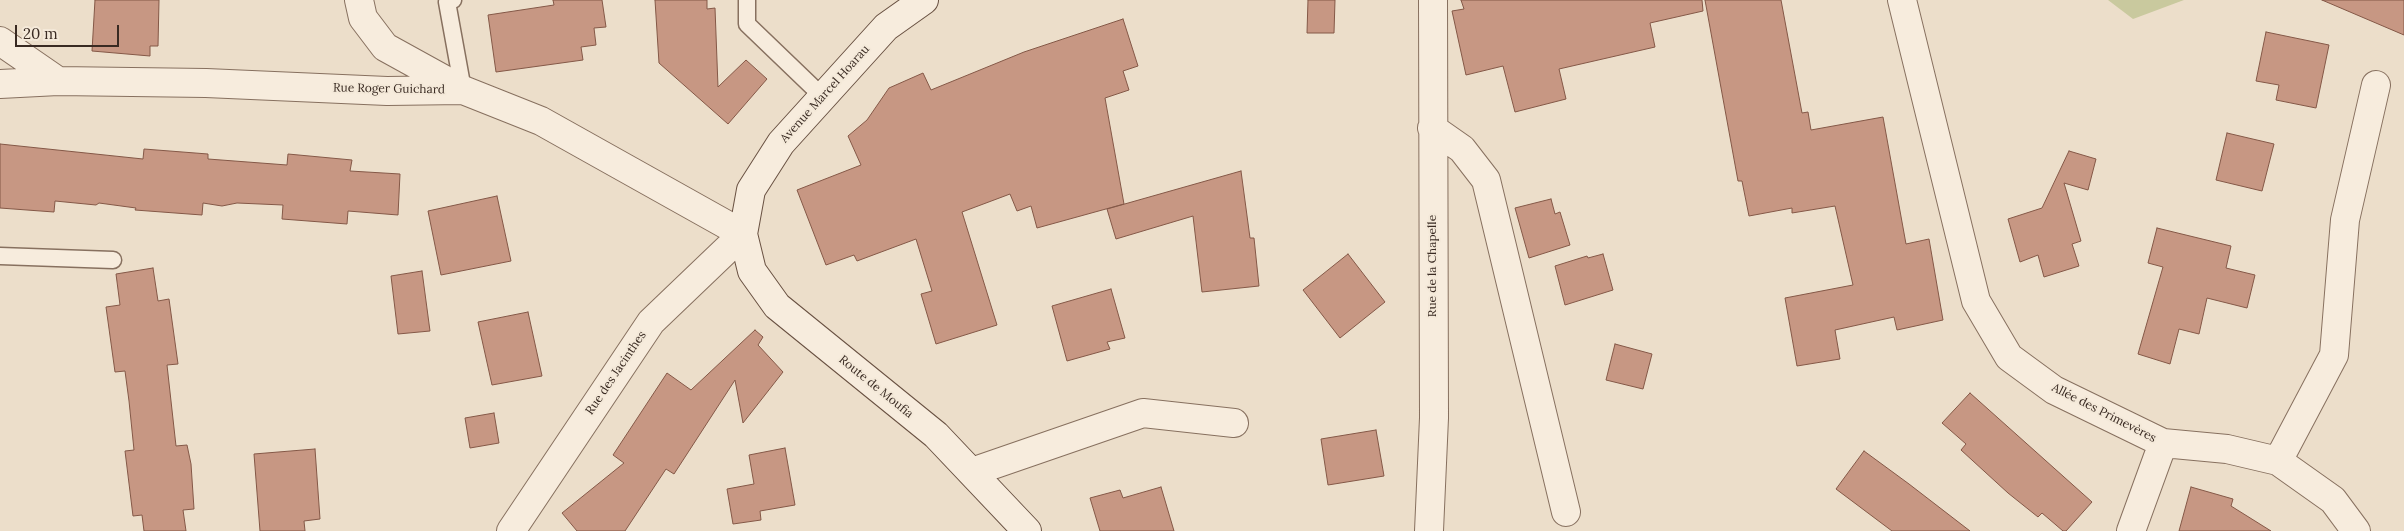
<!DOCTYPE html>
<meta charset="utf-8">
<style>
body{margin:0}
#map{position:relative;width:2404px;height:531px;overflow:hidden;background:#ecdeca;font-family:Lora,serif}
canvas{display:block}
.scale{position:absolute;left:15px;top:25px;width:104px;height:22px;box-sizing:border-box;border:2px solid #392a22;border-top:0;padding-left:6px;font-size:15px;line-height:18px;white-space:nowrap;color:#392a22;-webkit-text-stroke:4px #f4e9d9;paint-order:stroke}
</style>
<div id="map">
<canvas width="2404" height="531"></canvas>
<div class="scale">20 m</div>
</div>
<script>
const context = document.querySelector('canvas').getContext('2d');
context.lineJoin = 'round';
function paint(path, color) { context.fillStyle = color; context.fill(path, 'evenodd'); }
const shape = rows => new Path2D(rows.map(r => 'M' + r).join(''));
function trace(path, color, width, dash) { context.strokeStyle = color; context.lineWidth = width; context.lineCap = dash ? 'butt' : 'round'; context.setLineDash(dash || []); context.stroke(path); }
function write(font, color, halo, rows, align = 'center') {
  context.font = font + ' Lora,serif'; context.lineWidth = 4; context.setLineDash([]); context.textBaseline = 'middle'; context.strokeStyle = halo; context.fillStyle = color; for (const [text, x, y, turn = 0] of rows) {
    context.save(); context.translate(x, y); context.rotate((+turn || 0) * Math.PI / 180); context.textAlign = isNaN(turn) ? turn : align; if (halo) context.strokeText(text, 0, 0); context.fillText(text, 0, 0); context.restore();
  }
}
const green = shape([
 [2108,0,2184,0,2133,19]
]);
const building = shape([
 [95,0,159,0,158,46,150,46,150,56,92,51,95,0],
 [553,0,602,0,606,27,594,28,596,45,581,47,583,60,496,72,488,15,554,5,553,0],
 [655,0,707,0,707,9,715,8,718,87,746,60,767,79,728,124,659,63,655,0],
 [1308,0,1335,0,1334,33,1307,33,1308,0],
 [1461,0,1702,0,1703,11,1650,23,1655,47,1559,69,1566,99,1515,112,1503,66,1466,75,1452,11,1464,9,1461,0],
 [1705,0,1781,0,1802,113,1808,112,1811,130,1883,117,1906,244,1929,239,1943,320,1897,330,1894,317,1835,330,1840,359,1797,366,1785,298,1853,285,1835,206,1792,213,1792,208,1749,216,1742,181,1738,181,1705,0],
 [2322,0,2404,0,2404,35,2322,0],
 [1123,19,1138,66,1123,71,1129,90,1105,98,1124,204,1037,228,1031,206,1017,211,1010,194,962,212,997,325,936,344,921,294,932,291,916,239,857,261,854,255,826,265,797,190,861,165,848,136,867,120,889,88,923,73,931,90,1024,52,1123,19],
 [2266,32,2329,45,2316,108,2276,100,2279,85,2256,81,2266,32],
 [2227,133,2274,144,2262,191,2216,180,2227,133],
 [0,144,143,159,144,149,208,154,208,159,287,165,288,154,352,160,350,171,400,174,398,215,348,211,347,224,282,219,283,205,237,203,222,206,203,203,202,215,135,210,136,208,99,203,96,205,55,201,54,212,0,208,0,144],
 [2069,151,2096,159,2088,190,2064,183,2081,241,2072,244,2079,266,2044,277,2038,255,2020,262,2008,219,2042,208,2069,151],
 [1241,171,1250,238,1254,238,1259,286,1202,292,1193,216,1116,239,1107,209,1241,171],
 [497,196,511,261,441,275,428,211,497,196],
 [1551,199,1555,214,1560,212,1570,245,1529,258,1515,208,1551,199],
 [2157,228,2231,246,2226,268,2255,275,2247,308,2207,298,2199,334,2179,329,2170,364,2138,354,2163,267,2148,263,2157,228],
 [1348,254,1385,302,1340,338,1303,290,1348,254],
 [1603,254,1613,290,1565,305,1555,266,1587,256,1588,258,1603,254],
 [153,268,158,301,169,299,178,364,167,365,176,446,187,445,191,464,194,509,183,510,186,531,144,531,142,515,133,516,125,451,134,450,129,401,125,371,115,372,106,307,120,305,116,274,153,268],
 [422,271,430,331,398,334,391,276,422,271],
 [1111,289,1125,338,1107,342,1110,349,1067,361,1052,306,1111,289],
 [528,312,542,376,492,385,478,322,528,312],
 [755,330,763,337,758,345,783,372,743,423,735,380,674,474,666,469,625,531,577,531,562,513,624,463,613,455,667,373,691,390,755,330],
 [1615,344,1652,354,1643,389,1606,380,1615,344],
 [1970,393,2092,502,2066,531,2063,531,2042,513,2038,517,2008,493,1961,450,1966,444,1942,423,1970,393],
 [494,413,499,443,470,448,465,418,494,413],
 [1376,430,1384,476,1328,485,1321,439,1376,430],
 [785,448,795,505,760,511,761,520,733,524,727,489,754,484,749,455,785,448],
 [315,449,320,519,304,521,305,531,260,531,254,454,315,449],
 [1864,451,1909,484,1970,531,1892,531,1836,489,1864,451],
 [1161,487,1174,531,1100,531,1090,498,1120,490,1123,498,1161,487],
 [2191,487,2233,499,2231,506,2271,531,2179,531,2191,487]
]);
const lane = shape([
 [453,0,447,2,463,90],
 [747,0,747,24,823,97],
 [0,256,113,260]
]);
const street = shape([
 [359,0,363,18,385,47,463,90],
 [1902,0,1976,301,2009,357,2054,390,2163,443,2227,449,2278,461,2333,500,2356,531],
 [0,41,58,81],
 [0,84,58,81,206,83,387,91,463,90,541,121,743,234,651,322,511,531],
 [1432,128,1462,149,1486,180,1566,512],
 [2278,461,2334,355,2345,220,2376,85],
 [972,472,1143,413,1234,423],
 [1429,531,1434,418,1433,0],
 [2131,531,2163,443]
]);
const secondary = shape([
 [924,0,886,27,781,143,751,190,743,234,752,271,777,306,936,435,1027,531]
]);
const streetNames = [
 ["Rue Roger Guichard",389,89,1],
 ["Avenue Marcel Hoarau",825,94,-48],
 ["Rue de la Chapelle",1433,266,-90],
 ["Rue des Jacinthes",616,373,-56],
 ["Route de Moufia",876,387,39],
 ["Allée des Primevères",2104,413,27]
];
paint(green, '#c9c99e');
paint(building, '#c79783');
trace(building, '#845847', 1);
trace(lane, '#87705f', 19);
trace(street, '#87705f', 30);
trace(secondary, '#695142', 30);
trace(lane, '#f7ecdd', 16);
trace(street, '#f7ecdd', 28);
trace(secondary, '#f7ecdd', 28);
write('12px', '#392a22', '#f4e9d9', streetNames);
</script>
